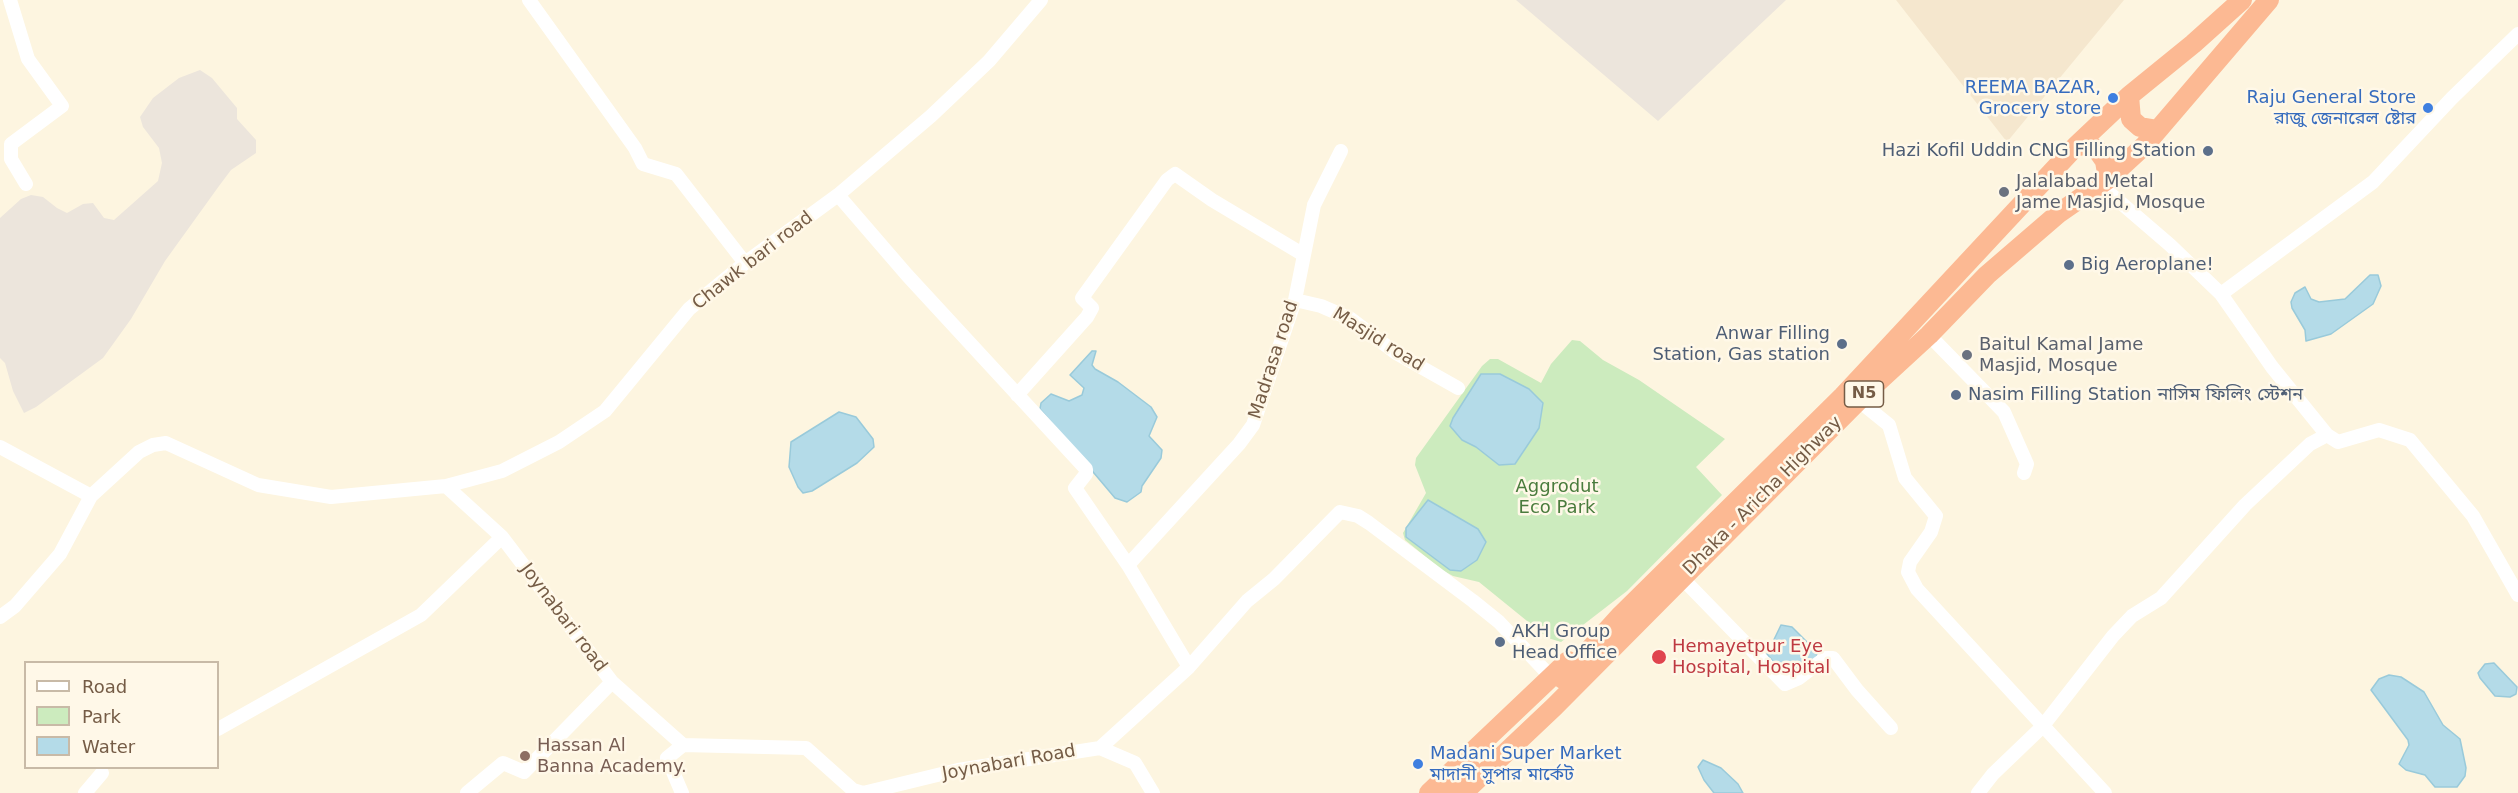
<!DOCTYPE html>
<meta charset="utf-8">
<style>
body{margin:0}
#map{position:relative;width:2518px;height:793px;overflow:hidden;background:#fdf5e0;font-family:"DejaVu Sans",sans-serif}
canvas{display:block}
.legend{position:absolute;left:24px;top:661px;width:195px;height:108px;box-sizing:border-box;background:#fff8e8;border:2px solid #c8baa7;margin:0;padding:8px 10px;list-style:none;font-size:18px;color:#755c46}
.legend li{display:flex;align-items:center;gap:12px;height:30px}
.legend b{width:30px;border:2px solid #c8baa7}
</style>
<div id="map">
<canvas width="2518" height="793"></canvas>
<ul class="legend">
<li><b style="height:8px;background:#fff"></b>Road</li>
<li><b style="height:16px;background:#ccebbe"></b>Park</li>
<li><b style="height:16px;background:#b4dbe8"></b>Water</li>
</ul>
</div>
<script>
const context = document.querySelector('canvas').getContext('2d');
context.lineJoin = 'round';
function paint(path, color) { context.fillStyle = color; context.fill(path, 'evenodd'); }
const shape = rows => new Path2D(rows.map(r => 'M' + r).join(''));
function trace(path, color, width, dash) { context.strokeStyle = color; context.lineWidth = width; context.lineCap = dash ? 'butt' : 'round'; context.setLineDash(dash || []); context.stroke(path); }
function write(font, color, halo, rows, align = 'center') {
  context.font = font + ' "DejaVu Sans","Noto Sans Bengali",sans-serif'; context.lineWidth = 5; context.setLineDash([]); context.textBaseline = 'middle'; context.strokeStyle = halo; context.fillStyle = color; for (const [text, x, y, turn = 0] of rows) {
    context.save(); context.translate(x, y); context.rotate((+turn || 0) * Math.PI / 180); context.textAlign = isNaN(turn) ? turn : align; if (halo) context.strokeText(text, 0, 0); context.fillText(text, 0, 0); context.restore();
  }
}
const residential = shape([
 [1896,0,2124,0,2007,142]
]);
const industrial = shape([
 [1516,0,1786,0,1658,121],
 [200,70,212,78,237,108,237,119,256,140,256,153,231,170,219,186,165,261,131,319,103,358,36,407,24,413,13,391,5,363,0,358,0,218,21,199,31,195,43,197,57,208,67,213,83,204,93,203,104,218,114,220,158,181,162,163,159,148,143,127,140,117,153,98,179,78]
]);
const green = shape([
 [1572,340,1580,341,1603,360,1639,380,1725,439,1696,467,1722,495,1627,591,1561,642,1548,638,1479,582,1453,576,1442,570,1405,540,1403,533,1426,493,1415,465,1416,458,1482,366,1490,359,1498,359,1541,383,1551,364]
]);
const water = shape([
 [2370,275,2378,275,2381,286,2373,304,2331,334,2306,341,2305,330,2292,308,2291,302,2295,293,2305,287,2311,299,2319,302,2345,299,2370,275],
 [1092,351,1096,351,1092,365,1095,369,1118,382,1151,407,1157,417,1149,436,1162,450,1161,458,1142,486,1141,492,1127,502,1115,498,1040,409,1041,403,1051,394,1069,401,1082,395,1084,388,1070,375,1092,351],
 [1481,374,1500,374,1529,389,1543,403,1539,428,1515,464,1499,465,1476,447,1462,440,1450,426,1453,418,1481,374],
 [839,412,856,417,873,439,874,447,857,463,812,491,803,493,798,487,789,467,791,442,839,412],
 [1428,500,1478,529,1486,542,1477,560,1461,571,1450,570,1406,537,1406,528,1428,500],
 [1781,625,1792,627,1808,643,1817,655,1815,659,1803,666,1783,671,1779,669,1767,654,1781,625],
 [2494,663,2517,687,2516,694,2510,697,2495,696,2480,678,2478,673,2485,664,2494,663],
 [2389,675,2401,677,2424,692,2443,725,2460,739,2466,768,2465,776,2457,787,2435,787,2425,775,2406,770,2399,764,2409,745,2408,740,2371,690,2379,679,2389,675],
 [1703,760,1721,768,1738,784,1743,793,1714,793,1704,780,1698,767,1703,760]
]);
const minor = shape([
 [10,0,28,59,62,106,11,144,11,159,26,184],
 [529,0,635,148,643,164,676,174,745,263],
 [2099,184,2170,245,2221,294,2272,367,2327,435,2338,442,2379,430,2410,440,2473,516,2518,595],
 [838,195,907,275,1086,469,1086,474,1075,488,1128,565,1189,667],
 [2221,294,2373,182,2452,98,2518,34],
 [1295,300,1321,306,1351,319,1396,353,1458,388],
 [1929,335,2004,412,2027,464,2024,473],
 [1017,395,1087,317,1092,308,1082,298,1167,180,1175,174,1212,200,1304,255],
 [1858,400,1889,425,1905,478,1936,516,1931,532,1910,562,1908,572,1917,589,2105,793],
 [0,447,91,496,139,452,153,445,166,443,258,485,331,497,446,486,502,471,559,442,605,411,689,309,745,263,838,195,931,116,989,61,1041,0],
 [446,486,502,537,612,682,683,745],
 [1128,565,1239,444,1253,425,1295,300,1314,205,1341,151],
 [1682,578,1785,684,1799,678,1825,658,1833,658,1857,690,1891,728],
 [0,617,15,606,60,554,91,496],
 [218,729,421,615,502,537],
 [683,745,806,748,853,790,863,793,958,770,1100,748,1135,763,1153,793],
 [1100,748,1189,667,1247,601,1274,579,1340,512,1358,516,1369,523,1473,601,1499,622,1551,677],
 [85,793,102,773],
 [467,793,503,763,524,772,612,682],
 [682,793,667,758,683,745],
 [1978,793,1993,774,2042,727,2113,636,2132,616,2161,598,2245,505,2310,444,2327,435]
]);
const highway = shape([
 [2129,96,2131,119,2140,127,2158,130],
 [2076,146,2090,145,2098,151,2105,161,2108,179],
 [1563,679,1621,615,1843,396,2076,146,2129,96,2193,44,2242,0],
 [1429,793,1568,661],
 [1444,793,1471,769],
 [1463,793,1554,707,1867,392,1929,335,1987,275,2059,213,2108,179,2145,145,2269,0]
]);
const markers = [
 [2113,98,6,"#3f7fe0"],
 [2428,108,6,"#3f7fe0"],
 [2208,151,6,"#5c6f8a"],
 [2004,192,6,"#6b7280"],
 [2069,265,6,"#5c6f8a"],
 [1842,344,6,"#5c6f8a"],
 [1967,355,6,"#6b7280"],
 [1956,395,6,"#5c6f8a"],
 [1500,642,6,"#5c6f8a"],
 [1659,657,8,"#e0444e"],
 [525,756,6,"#8d6e63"],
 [1418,764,6,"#3f7fe0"]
];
const shields = [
 [1864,394,39]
];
const shieldNames = [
 ["N5",1864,394]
];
const shopNames = [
 ["REEMA BAZAR,",2101,88],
 ["Grocery store",2101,109],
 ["Raju General Store",2416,98],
 ["রাজু জেনারেল ষ্টোর",2416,119],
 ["Madani Super Market",1430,754,"left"],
 ["মাদানী সুপার মার্কেট",1430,775,"left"]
];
const serviceNames = [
 ["Hazi Kofil Uddin CNG Filling Station",2196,151,"right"],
 ["Big Aeroplane!",2081,265],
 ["Anwar Filling",1830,334,"right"],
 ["Station, Gas station",1830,355,"right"],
 ["Nasim Filling Station নাসিম ফিলিং স্টেশন",1968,395],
 ["AKH Group",1512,632],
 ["Head Office",1512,653]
];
const worshipNames = [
 ["Jalalabad Metal",2016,182],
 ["Jame Masjid, Mosque",2016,203],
 ["Baitul Kamal Jame",1979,345],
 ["Masjid, Mosque",1979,366]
];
const streetNames = [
 ["Chawk bari road",753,261,-38],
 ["Masjid road",1378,340,32],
 ["Madrasa road",1274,360,-72],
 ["Dhaka - Aricha Highway",1763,496,-45],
 ["Joynabari road",563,618,53],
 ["Joynabari Road",1009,763,-10]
];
const parkNames = [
 ["Aggrodut",1557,487],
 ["Eco Park",1557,508]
];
const healthNames = [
 ["Hemayetpur Eye",1672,647],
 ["Hospital, Hospital",1672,668]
];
const educationNames = [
 ["Hassan Al",537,746],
 ["Banna Academy.",537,767]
];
paint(residential, '#f5e7ce');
paint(industrial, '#ece5dc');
paint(green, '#ccebbe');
paint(water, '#b4dbe8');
trace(water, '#99cada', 1.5);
trace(minor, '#fff', 14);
trace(highway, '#fcb993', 20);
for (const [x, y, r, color] of markers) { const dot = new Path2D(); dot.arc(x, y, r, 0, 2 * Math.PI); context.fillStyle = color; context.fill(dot); trace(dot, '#fff8e8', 2); }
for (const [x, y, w] of shields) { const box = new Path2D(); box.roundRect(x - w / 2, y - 13, w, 26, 4.5); context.fillStyle = '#fff8e8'; context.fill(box); trace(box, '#755c46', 1.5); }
write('bold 16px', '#755c46', null, shieldNames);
write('18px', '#366cbe', '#fff8e8', shopNames, 'right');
write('18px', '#4e5e75', '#fff8e8', serviceNames, 'left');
write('18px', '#5b616d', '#fff8e8', worshipNames, 'left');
write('18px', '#755c46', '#fff8e8', streetNames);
write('18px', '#4a7c3d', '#fff8e8', parkNames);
write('18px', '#be3a42', '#fff8e8', healthNames, 'left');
write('18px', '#785e54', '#fff8e8', educationNames, 'left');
</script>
